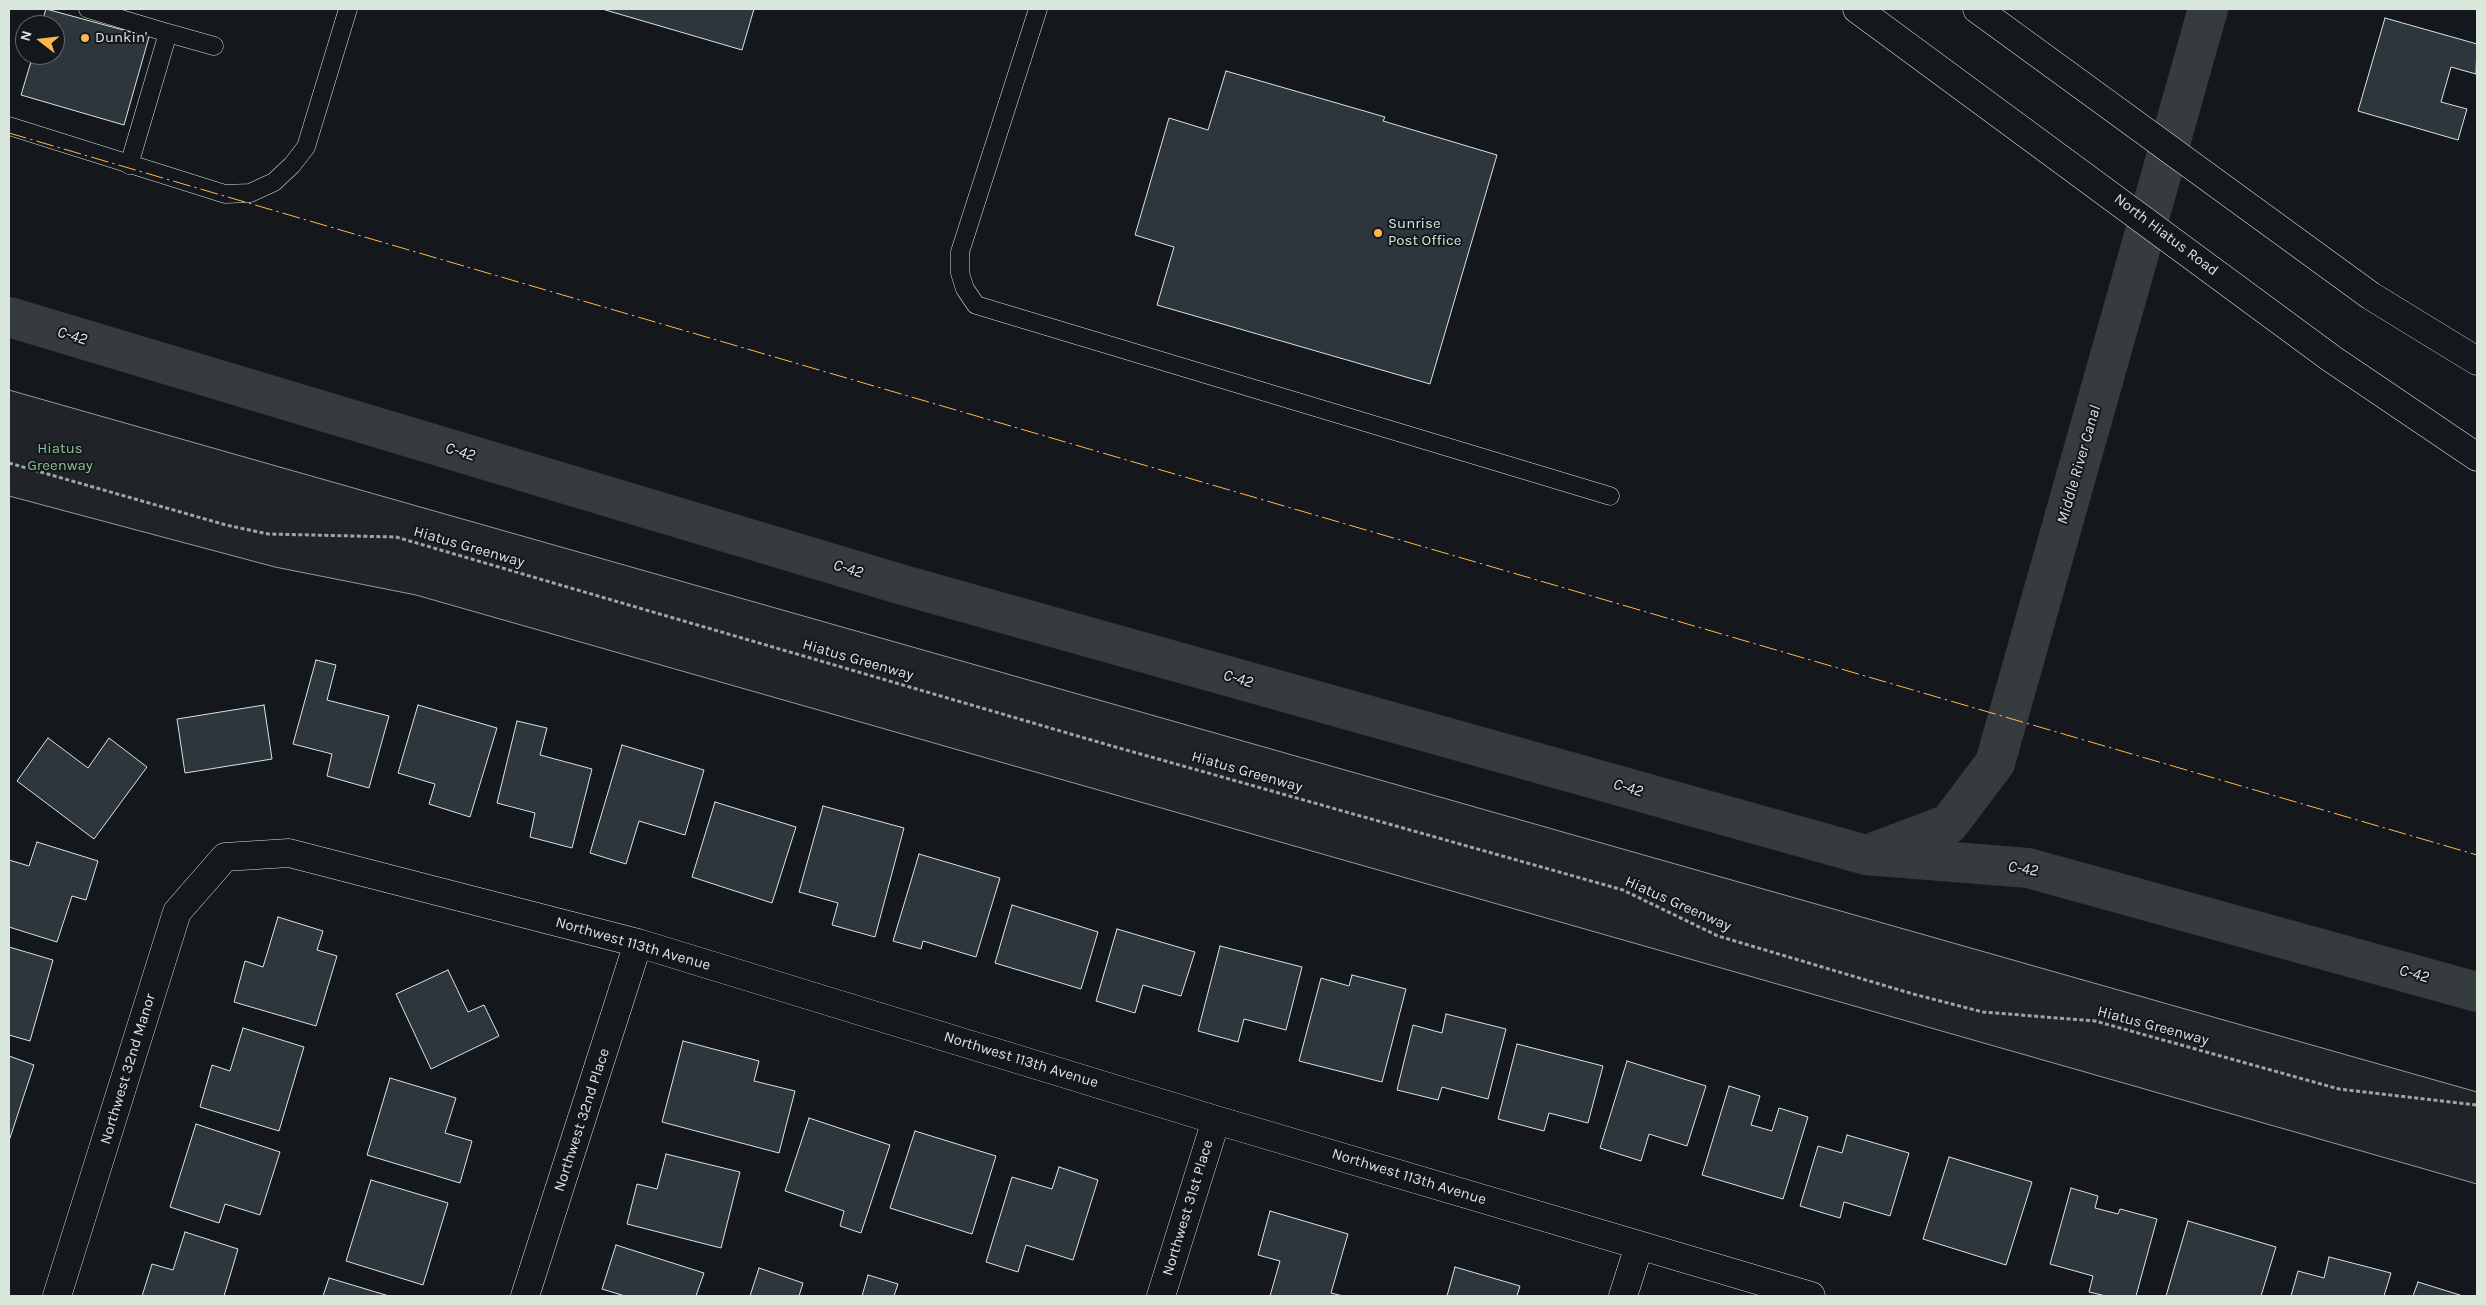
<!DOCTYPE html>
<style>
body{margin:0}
#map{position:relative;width:2486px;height:1305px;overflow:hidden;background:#14181c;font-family:Karla,sans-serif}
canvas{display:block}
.frame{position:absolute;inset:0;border:10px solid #d8e6dc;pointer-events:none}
.north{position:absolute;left:15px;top:15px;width:50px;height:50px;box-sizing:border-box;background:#14181c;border:1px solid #626a69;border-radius:50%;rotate:286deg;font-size:14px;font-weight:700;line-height:20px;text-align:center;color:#d8e6dc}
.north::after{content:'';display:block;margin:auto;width:18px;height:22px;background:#ffb74d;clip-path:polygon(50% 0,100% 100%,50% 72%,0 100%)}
</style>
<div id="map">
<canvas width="2486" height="1305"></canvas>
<div class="frame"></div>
<div class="north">N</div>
</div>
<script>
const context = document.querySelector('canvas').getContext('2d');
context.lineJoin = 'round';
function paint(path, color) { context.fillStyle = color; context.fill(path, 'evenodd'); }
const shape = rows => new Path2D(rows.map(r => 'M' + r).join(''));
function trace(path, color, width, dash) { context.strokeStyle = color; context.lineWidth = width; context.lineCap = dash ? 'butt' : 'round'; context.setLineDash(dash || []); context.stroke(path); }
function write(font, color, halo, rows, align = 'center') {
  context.font = font + ' Karla,sans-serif'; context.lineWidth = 4; context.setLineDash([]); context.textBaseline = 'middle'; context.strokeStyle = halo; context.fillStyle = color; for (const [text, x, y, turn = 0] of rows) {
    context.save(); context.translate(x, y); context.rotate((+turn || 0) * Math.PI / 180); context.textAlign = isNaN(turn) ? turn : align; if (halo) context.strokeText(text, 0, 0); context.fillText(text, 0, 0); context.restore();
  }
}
const green = shape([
 [9,390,2477,1092,2477,1184,416,595,275,567,9,496,9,390]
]);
const canal = shape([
 [9,317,903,585,1866,855,2028,868,2477,992],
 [1877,851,1949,824,1995,763,2208,9]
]);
const building = shape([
 [46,9,149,37,124,125,21,95,33,55,55,55,55,25,41,25,46,9],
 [602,9,754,9,742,50,602,9],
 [2385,18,2477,44,2476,74,2451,67,2441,102,2467,109,2458,140,2358,111,2385,18],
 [1226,71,1385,117,1383,121,1497,155,1430,384,1157,305,1174,247,1135,235,1169,118,1208,130,1226,71],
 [316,660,336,665,327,700,389,716,369,788,327,776,332,754,293,744,316,660],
 [264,705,272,759,185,773,177,719,264,705],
 [418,705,497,728,470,817,429,804,435,784,398,773,418,705],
 [517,721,547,728,540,755,592,769,572,848,530,837,535,813,497,803,517,721],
 [48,738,88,768,109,738,147,767,94,839,17,781,48,738],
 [622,745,704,770,685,835,639,821,626,864,590,853,622,745],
 [715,802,796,827,772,903,692,877,715,802],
 [823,806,904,828,875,937,832,925,838,903,799,892,823,806],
 [37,842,98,861,86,900,72,896,57,942,9,927,9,860,29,866,37,842],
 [919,854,1000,878,976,957,923,941,921,949,893,941,919,854],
 [1012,905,1098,932,1081,989,995,963,1012,905],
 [278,917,323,931,317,950,337,956,316,1026,234,1002,245,961,263,967,278,917],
 [1117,929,1195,952,1181,996,1143,985,1135,1013,1096,1001,1117,929],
 [1220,946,1302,967,1286,1030,1244,1019,1238,1042,1198,1031,1220,946],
 [9,947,53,960,30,1041,9,1035,9,947],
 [448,970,468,1012,484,1005,499,1036,431,1069,396,994,448,970],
 [1352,975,1406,989,1382,1082,1299,1061,1321,978,1349,986,1352,975],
 [1446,1014,1506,1029,1488,1099,1442,1087,1438,1100,1397,1090,1413,1025,1442,1033,1446,1014],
 [243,1028,304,1047,279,1131,200,1107,212,1065,230,1071,243,1028],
 [683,1041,759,1061,754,1081,795,1091,779,1153,662,1122,683,1041],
 [1517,1044,1603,1066,1588,1123,1549,1113,1544,1131,1498,1119,1517,1044],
 [9,1056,34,1065,9,1141,9,1056],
 [1627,1061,1706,1086,1687,1146,1649,1134,1641,1161,1600,1148,1627,1061],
 [390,1078,456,1098,445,1133,472,1141,460,1183,367,1155,390,1078],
 [1729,1086,1760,1096,1751,1125,1772,1131,1779,1108,1808,1117,1783,1199,1702,1175,1729,1086],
 [809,1118,890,1145,861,1233,840,1226,844,1211,785,1191,809,1118],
 [196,1124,280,1152,260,1215,225,1204,219,1223,170,1207,196,1124],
 [915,1131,996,1156,972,1234,890,1208,915,1131],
 [1847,1135,1909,1153,1890,1216,1844,1202,1840,1218,1800,1206,1818,1146,1842,1153,1847,1135],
 [666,1154,740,1172,721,1248,627,1224,637,1184,657,1189,666,1154],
 [1949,1157,2032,1182,2006,1265,1923,1239,1949,1157],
 [1059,1167,1098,1180,1073,1260,1026,1245,1018,1272,986,1262,1012,1177,1052,1189,1059,1167],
 [371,1180,448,1203,423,1285,346,1261,371,1180],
 [2071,1188,2098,1196,2095,1208,2118,1214,2120,1209,2157,1219,2136,1296,2106,1296,2089,1292,2093,1276,2050,1264,2071,1188],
 [1270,1211,1348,1234,1331,1293,1343,1296,1270,1296,1280,1261,1258,1255,1270,1211],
 [2188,1221,2276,1247,2261,1296,2166,1296,2188,1221],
 [185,1232,238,1249,224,1296,142,1296,152,1264,173,1270,185,1232],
 [616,1245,704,1273,696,1296,625,1296,602,1289,616,1245],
 [2329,1257,2391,1273,2384,1296,2291,1296,2298,1271,2324,1278,2329,1257],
 [1455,1267,1520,1286,1517,1296,1447,1296,1455,1267],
 [759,1268,803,1283,799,1296,750,1296,759,1268],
 [868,1275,898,1284,894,1296,862,1296,868,1275],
 [329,1278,389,1296,323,1296,329,1278],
 [2418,1282,2463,1296,2413,1296,2418,1282]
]);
const path = shape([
 [9,463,226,525,268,534,396,537,1105,744,1623,890,1718,936,1913,994,1983,1012,2095,1021,2339,1089,2477,1105]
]);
const lane = shape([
 [88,9,168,33,129,165],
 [1038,9,960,252,960,273,965,289,976,305,1610,496],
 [168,33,214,46],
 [9,126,225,194,250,193,274,182,292,165,306,147,348,9]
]);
const street = shape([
 [57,1296,177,912,225,857,289,853,638,943,1216,1120,1811,1296],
 [525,1296,638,943],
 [1161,1296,1216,1120],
 [1623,1296,1639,1246]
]);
const secondary = shape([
 [1857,9,2332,359,2477,457],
 [1977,9,2371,296,2477,361]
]);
const power = shape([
 [9,133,2477,855]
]);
const markers = [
 [85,38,5,"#ffb74d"],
 [1378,233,5,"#ffb74d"]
];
const poiNames = [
 ["Dunkin'",95,38],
 ["Sunrise",1388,224],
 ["Post Office",1388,241]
];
const streetNames = [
 ["North Hiatus Road",2166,235,37],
 ["Hiatus Greenway",469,547,16],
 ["Hiatus Greenway",858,660,16],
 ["Hiatus Greenway",1247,772,16],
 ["Hiatus Greenway",1678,904,24],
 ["Northwest 113th Avenue",633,944,16],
 ["Hiatus Greenway",2153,1026,15],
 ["Northwest 113th Avenue",1021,1060,17],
 ["Northwest 32nd Manor",128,1069,-73],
 ["Northwest 32nd Place",582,1120,-72],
 ["Northwest 113th Avenue",1409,1177,17],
 ["Northwest 31st Place",1188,1208,-73]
];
const parkNames = [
 ["Hiatus",60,449],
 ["Greenway",60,466]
];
const waterNames = [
 ["C-42",72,336,17],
 ["C-42",460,452,17],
 ["Middle River Canal",2079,465,-74],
 ["C-42",848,569,17],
 ["C-42",1238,679,16],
 ["C-42",1628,788,16],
 ["C-42",2023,869,9],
 ["C-42",2414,974,15]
];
paint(green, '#202428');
trace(green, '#939e99', 1);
trace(canal, '#363b3e', 40);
paint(building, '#2c363c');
trace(building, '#d8e6dc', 1);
trace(lane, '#d8e6dc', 19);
trace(street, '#d8e6dc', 29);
trace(secondary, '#d8e6dc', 29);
trace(path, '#9da8a2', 3, [4, 2.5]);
trace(lane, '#14181c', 18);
trace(street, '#14181c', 28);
trace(secondary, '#14181c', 28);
trace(power, '#ffb74d', 1, [18, 4, 2.5, 4]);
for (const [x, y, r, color] of markers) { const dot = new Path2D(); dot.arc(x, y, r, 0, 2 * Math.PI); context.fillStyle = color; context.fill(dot); trace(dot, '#14181c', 2); }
write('15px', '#d8e6dc', '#14181c', poiNames, 'left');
write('15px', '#d8e6dc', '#14181c', streetNames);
write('15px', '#8ac095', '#14181c', parkNames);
write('italic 16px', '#d8e6dc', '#14181c', waterNames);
</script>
